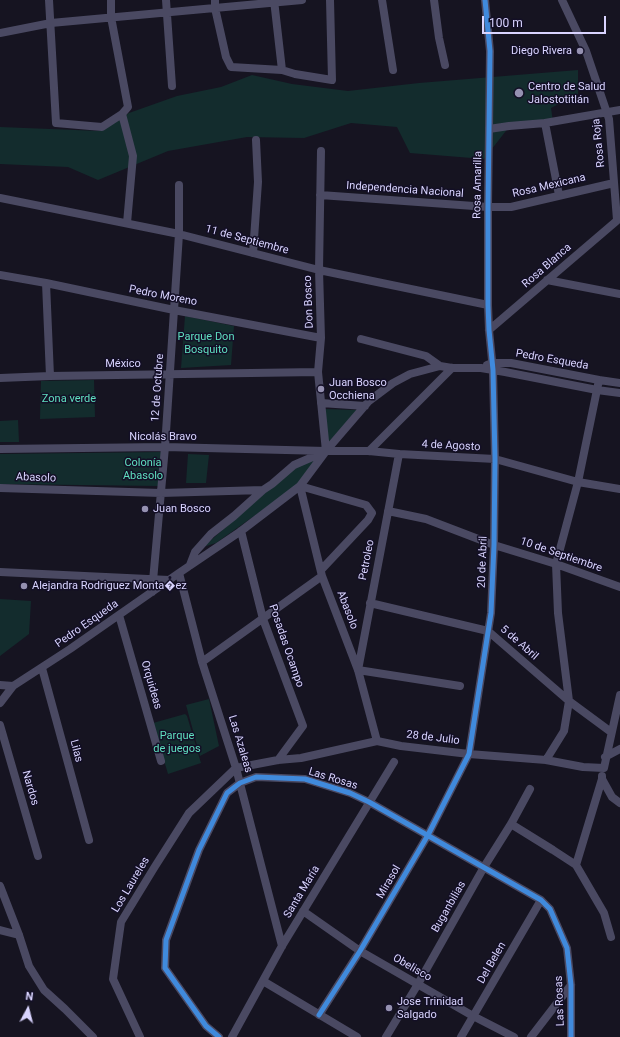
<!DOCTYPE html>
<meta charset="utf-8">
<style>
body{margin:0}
#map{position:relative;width:620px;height:1037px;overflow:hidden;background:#161421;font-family:Roboto,sans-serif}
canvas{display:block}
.north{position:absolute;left:8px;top:989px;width:40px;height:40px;-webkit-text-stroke:3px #130f26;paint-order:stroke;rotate:7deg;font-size:11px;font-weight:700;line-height:16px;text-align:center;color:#d9d4ff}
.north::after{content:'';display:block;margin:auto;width:14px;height:18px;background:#d9d4ff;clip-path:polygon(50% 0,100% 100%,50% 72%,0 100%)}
.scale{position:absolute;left:482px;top:16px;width:124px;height:18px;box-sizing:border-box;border:2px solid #d9d4ff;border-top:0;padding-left:5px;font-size:12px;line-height:14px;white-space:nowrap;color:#d9d4ff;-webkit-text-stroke:3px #130f26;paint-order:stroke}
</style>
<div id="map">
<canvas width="620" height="1037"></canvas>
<div class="north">N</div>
<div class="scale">100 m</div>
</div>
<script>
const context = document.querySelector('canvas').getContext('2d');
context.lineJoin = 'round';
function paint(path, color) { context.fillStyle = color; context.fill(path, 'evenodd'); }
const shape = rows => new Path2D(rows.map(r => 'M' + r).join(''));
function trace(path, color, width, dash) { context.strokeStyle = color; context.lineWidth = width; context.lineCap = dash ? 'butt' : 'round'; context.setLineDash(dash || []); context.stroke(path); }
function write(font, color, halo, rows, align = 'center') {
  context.font = font + ' Roboto,sans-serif'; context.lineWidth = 3; context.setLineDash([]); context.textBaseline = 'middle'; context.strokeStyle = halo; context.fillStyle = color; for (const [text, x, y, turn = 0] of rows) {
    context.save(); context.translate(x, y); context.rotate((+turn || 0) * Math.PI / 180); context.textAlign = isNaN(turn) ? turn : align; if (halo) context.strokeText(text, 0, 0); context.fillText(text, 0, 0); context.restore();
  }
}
const green = shape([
 [578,70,578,94,551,108,553,122,509,127,484,159,410,153,397,127,351,123,304,138,247,137,168,151,98,180,68,167,0,164,0,127,100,131,129,113,177,96,221,87,252,75,292,84,348,91,419,83],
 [185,316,234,326,231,365,181,368],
 [94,380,95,417,40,419,41,381],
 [324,409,357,410,328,443],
 [18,420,19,442,0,442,0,421],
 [162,452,159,486,0,484,0,454],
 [188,454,209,455,206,483,186,483],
 [317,459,295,487,216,543,203,547,295,467],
 [0,599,31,601,29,634,0,656],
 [209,699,219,746,200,756,186,705],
 [185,714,187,716,201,763,168,774,153,723]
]);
const minor = shape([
 [49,0,56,123,90,126,102,127,122,114,128,107,111,17,111,0],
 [166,0,172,86],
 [215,0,215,8,226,57,231,67,282,70,295,74,332,80,330,0],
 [274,0,282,70],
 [382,0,393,70],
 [434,0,439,38,445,65],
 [562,0,586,51,609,119,617,220],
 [0,33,51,23,302,0],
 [122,114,133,156,127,223],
 [545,123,559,195],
 [489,129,509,126,545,123,620,110],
 [321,151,319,270,321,338,318,372,326,451],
 [320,195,488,207,511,207,614,183],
 [0,198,179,234,319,270,488,305],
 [253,253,258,182,256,140],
 [0,275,46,283,174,310,321,338],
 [547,280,620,294],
 [46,283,50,376],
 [489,330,620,218],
 [361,339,426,356,440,366],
 [487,365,492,363,511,363,599,380,620,383],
 [0,378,50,376,318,372],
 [321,403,365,406],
 [0,449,165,447,326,451,369,451,399,454,495,459,578,482,620,489],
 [369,451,452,368],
 [399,454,358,670,460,686],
 [0,488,161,493,263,490],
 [388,511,426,519,494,545,556,564,620,587],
 [241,531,263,619,303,726,278,760],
 [190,565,195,552,211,534,234,516,263,490,272,484,294,465,324,452],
 [321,570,368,520,372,513,366,505,300,486,322,576,358,670,377,741],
 [0,572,169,580],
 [179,573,202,662,236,768,282,946],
 [152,592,165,447,174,310,179,234,179,185],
 [370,603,488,631,569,701,611,732],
 [119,615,161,761],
 [202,662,322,576],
 [42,668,89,840],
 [0,685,13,686],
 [0,703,13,686,70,649,179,573,241,531,300,486,326,451,369,401,393,383,410,374,440,366,452,368,481,368,505,372,597,390,620,393],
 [0,725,38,856],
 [605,757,620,749],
 [546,760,564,731,569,701,558,613,556,564,578,482,599,380],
 [602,776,602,779,612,797,620,803],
 [511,824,553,850,576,865,602,779],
 [576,865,604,913,611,937],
 [0,886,19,935,29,966,44,990,65,1009,93,1037],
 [303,911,360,951,473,1016,514,1037],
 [0,930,19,935],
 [263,981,357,1037],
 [319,1015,360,951,428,835,469,754,491,613,494,545,495,459,493,370,489,330,488,305,488,207,490,51,485,0],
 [140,1037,113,979,121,922,154,868,189,813,236,768,278,760,301,758,377,741,401,746,469,754,546,760,583,767,604,768,620,695],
 [219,1037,206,1026,165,968,166,940,199,850,227,793,240,783,256,777,305,779,350,793,369,802,541,900,550,909,567,948,571,985,571,1037],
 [232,1037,282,946,394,762],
 [386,1037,418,984,484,867,511,824,530,789],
 [461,1037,541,900],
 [531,1037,571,985]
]);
const cycleway = shape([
 [319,1015,360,951,428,835,469,754,491,613,494,545,495,459,493,370,489,330,488,305,488,207,490,51,485,0],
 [219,1037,206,1026,165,968,166,940,199,850,227,793,240,783,256,777,305,779,350,793,369,802,541,900,550,909,567,948,571,985,571,1037]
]);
const markers = [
 [580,51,4,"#9591b1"],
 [519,93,5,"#9591b1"],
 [321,389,4,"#9591b1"],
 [145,509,4,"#9591b1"],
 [24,586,4,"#9591b1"],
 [389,1008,4,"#9591b1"]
];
const poiNames = [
 ["Diego Rivera",572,51,"right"],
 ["Centro de Salud",528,87],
 ["Jalostotitlán",528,100],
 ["Juan Bosco",329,383],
 ["Occhiena",329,396],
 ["Juan Bosco",153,509],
 ["Alejandra Rodriguez Monta�ez",32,586],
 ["Jose Trinidad",397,1002],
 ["Salgado",397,1015]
];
const streetNames = [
 ["Rosa Roja",599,143,-96],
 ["Rosa Amarilla",478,185,-89],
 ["Rosa Mexicana",549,186,-13],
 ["Independencia Nacional",405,190,4],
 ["11 de Septiembre",247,240,15],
 ["Rosa Blanca",547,266,-41],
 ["Pedro Moreno",163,296,11],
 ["Don Bosco",309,302,-92],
 ["Pedro Esqueda",552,360,10],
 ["México",123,364],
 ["12 de Octubre",158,388,-86],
 ["Nicolás Bravo",163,437],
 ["4 de Agosto",451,446,3],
 ["Abasolo",36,478,2],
 ["10 de Septiembre",561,555,19],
 ["Petroleo",367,560,-79],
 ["20 de Abril",483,562,-88],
 ["Abasolo",347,610,69],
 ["Pedro Esqueda",87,624,-35],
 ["5 de Abril",519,643,41],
 ["Posadas Ocampo",286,646,71],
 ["Orquideas",151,685,74],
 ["28 de Julio",433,738,7],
 ["Las Azaleas",240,744,73],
 ["Lilas",76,751,75],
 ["Las Rosas",333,779,17],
 ["Nardos",30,788,74],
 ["Mirasol",389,882,-60],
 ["Los Laureles",131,885,-59],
 ["Santa María",302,892,-59],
 ["Buganbilias",449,907,-60],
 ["Del Belen",492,963,-60],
 ["Obelisco",412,968,30],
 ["Las Rosas",560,1001,-92]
];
const parkNames = [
 ["Parque Don",206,337],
 ["Bosquito",206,350],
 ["Zona verde",69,399],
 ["Colonía",143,463],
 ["Abasolo",143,476],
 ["Parque",177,736],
 ["de juegos",177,749]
];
paint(green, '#132c2d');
trace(minor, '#4a4962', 8);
trace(cycleway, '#408adc', 5);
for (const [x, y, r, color] of markers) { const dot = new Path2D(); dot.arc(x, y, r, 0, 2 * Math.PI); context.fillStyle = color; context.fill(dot); trace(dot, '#130f26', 1.5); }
write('11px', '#d9d4ff', '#130f26', poiNames, 'left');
write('11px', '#d9d4ff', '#130f26', streetNames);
write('11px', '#5fe0c0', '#130f26', parkNames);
</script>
